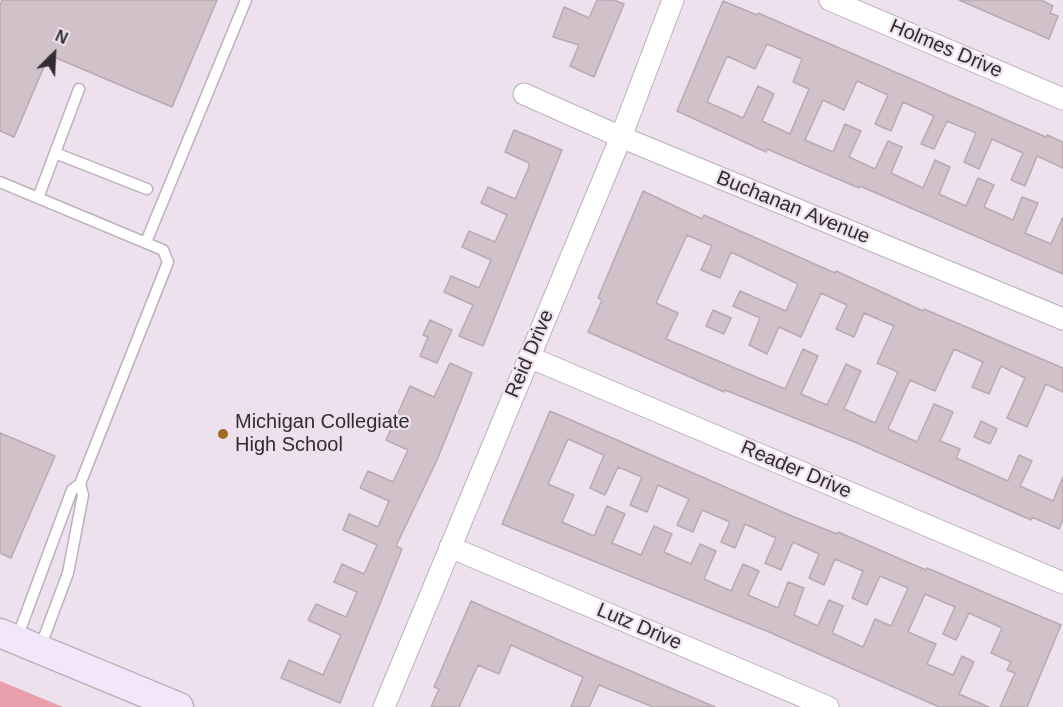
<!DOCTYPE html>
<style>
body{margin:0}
#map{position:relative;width:1063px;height:707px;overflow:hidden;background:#ece1ec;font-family:Arial,sans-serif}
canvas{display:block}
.north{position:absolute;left:24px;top:24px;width:60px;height:60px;-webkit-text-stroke:4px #ece1ec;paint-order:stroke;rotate:24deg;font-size:16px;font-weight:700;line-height:24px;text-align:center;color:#312d31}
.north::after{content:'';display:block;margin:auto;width:21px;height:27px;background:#312d31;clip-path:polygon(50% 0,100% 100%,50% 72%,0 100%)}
</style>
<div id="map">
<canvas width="1063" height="707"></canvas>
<div class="north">N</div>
</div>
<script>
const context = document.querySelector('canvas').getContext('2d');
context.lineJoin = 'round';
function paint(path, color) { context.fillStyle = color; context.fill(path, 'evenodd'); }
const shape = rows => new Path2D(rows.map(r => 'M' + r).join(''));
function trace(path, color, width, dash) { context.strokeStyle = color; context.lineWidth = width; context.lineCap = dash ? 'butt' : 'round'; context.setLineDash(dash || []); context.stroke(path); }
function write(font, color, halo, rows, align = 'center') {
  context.font = font + ' Arial,sans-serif'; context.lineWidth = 4.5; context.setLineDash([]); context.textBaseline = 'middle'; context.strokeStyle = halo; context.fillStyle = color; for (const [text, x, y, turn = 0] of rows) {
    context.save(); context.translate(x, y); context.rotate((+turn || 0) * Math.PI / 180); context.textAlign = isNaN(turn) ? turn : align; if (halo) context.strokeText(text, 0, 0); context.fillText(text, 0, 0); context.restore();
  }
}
const green = shape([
 [0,681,63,707,0,707]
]);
const building = shape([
 [2,0,217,0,172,107,49,55,14,137,0,131,0,6,2,0],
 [597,0,614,0,624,4,594,77,570,66,579,45,553,37,564,7,589,18,597,0],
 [959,0,1041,0,1053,6,1050,13,1058,16,1049,39,959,0],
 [723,1,757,15,758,13,1046,137,1047,135,1063,142,1063,168,1037,156,1025,186,1011,180,1023,153,992,139,979,169,964,162,976,133,947,121,934,149,921,144,934,116,903,102,891,131,875,124,888,95,857,81,844,110,823,100,805,140,833,152,845,124,861,131,849,157,875,169,888,141,902,147,891,173,923,188,935,160,950,167,939,194,966,206,978,178,994,185,984,207,1013,220,1022,197,1038,203,1025,233,1051,244,1063,217,1063,274,860,186,859,188,767,149,766,152,677,111,723,1],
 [767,44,802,59,793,82,809,89,790,134,762,121,774,94,758,86,743,118,707,102,727,56,755,69,767,44],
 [514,130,562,150,483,346,459,336,473,305,444,292,451,276,479,288,491,260,462,247,469,231,495,242,507,215,481,203,488,187,515,199,529,167,529,163,505,152,514,130],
 [643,191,702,219,704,215,835,273,836,271,923,311,924,309,1063,368,1063,392,1046,384,1027,427,1007,418,1025,378,1001,366,989,394,972,387,983,362,954,349,935,391,910,380,888,429,917,442,934,404,953,412,940,441,960,449,956,458,1008,481,1019,455,1032,461,1020,486,1053,501,1063,477,1063,520,1059,529,1032,517,1031,520,857,443,725,390,724,392,588,332,602,300,598,298,643,191],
 [687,235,712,246,701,270,720,278,731,252,798,284,786,311,740,291,733,306,760,318,749,345,767,354,779,327,801,337,821,293,847,305,836,329,854,337,864,313,894,326,877,363,898,372,875,423,844,409,861,371,846,364,827,405,801,394,818,356,803,349,785,389,666,339,678,313,656,303,687,235],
 [713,310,731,318,724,334,706,326,713,310],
 [430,320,452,330,437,363,420,356,428,337,423,335,430,320],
 [450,363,472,373,437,460,396,546,402,549,340,703,281,678,289,660,323,675,341,635,308,620,316,604,346,617,357,592,334,582,342,564,364,574,377,545,343,530,349,514,378,527,389,501,360,488,368,471,393,482,408,450,386,440,410,386,434,397,450,363],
 [550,411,792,516,837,534,838,532,926,570,927,568,1061,625,1027,707,1000,707,1015,673,1007,670,1011,662,991,653,1002,628,969,613,956,640,943,634,955,607,925,594,908,632,936,644,927,664,953,675,962,656,974,662,959,694,989,707,939,707,769,632,502,524,550,411],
 [568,439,604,455,590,488,605,495,618,467,642,477,630,505,647,512,658,485,689,499,677,525,693,532,702,510,730,522,721,542,735,548,745,524,776,538,765,563,781,570,793,542,819,554,809,578,824,585,835,559,863,571,852,598,867,605,880,576,908,588,891,626,875,619,863,647,832,633,843,606,829,600,818,626,794,615,804,588,788,582,778,608,748,595,759,571,743,564,731,591,704,579,716,551,700,544,691,564,664,552,672,534,654,526,641,555,612,543,625,514,607,506,594,536,562,522,574,495,548,484,568,439],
 [981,421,997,429,990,444,974,437,981,421],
 [0,433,55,456,11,558,0,553,0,433],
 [471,601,586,652,715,707,653,707,599,685,589,707,571,707,583,677,511,645,499,674,478,665,459,707,431,707,439,689,434,687,471,601]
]);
const lane = shape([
 [55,153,147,189],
 [0,182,163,250,168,262,80,484,72,490,17,638],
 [38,198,79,89],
 [146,242,246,0],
 [40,648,68,573,83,495,80,484]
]);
const street = shape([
 [830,0,1063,99],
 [524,94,621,137,1063,319],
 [529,357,1063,583],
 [450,547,828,707],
 [384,707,621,137,673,0]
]);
const secondary = shape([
 [0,633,179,707]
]);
const markers = [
 [223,434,6,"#a26926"]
];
const streetNames = [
 ["Holmes Drive",946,49,23],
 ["Buchanan Avenue",793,208,22],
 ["Reid Drive",530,354,-67],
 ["Reader Drive",796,470,23],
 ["Lutz Drive",639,627,23]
];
const poiNames = [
 ["Michigan Collegiate",235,422],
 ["High School",235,445]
];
paint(green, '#e99fac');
paint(building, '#d1c2c9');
trace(building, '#b8aab0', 1.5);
trace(lane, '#bbb1bb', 13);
trace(street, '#bbb1bb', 23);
trace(secondary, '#bbb1bb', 31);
trace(lane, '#fff', 10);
trace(street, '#fff', 21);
trace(secondary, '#f1e6fa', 28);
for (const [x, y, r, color] of markers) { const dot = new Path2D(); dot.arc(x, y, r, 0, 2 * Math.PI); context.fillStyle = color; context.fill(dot); trace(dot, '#ece1ec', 2); }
write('20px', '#312d31', '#ece1ec', streetNames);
write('20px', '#312d31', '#ece1ec', poiNames, 'left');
</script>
